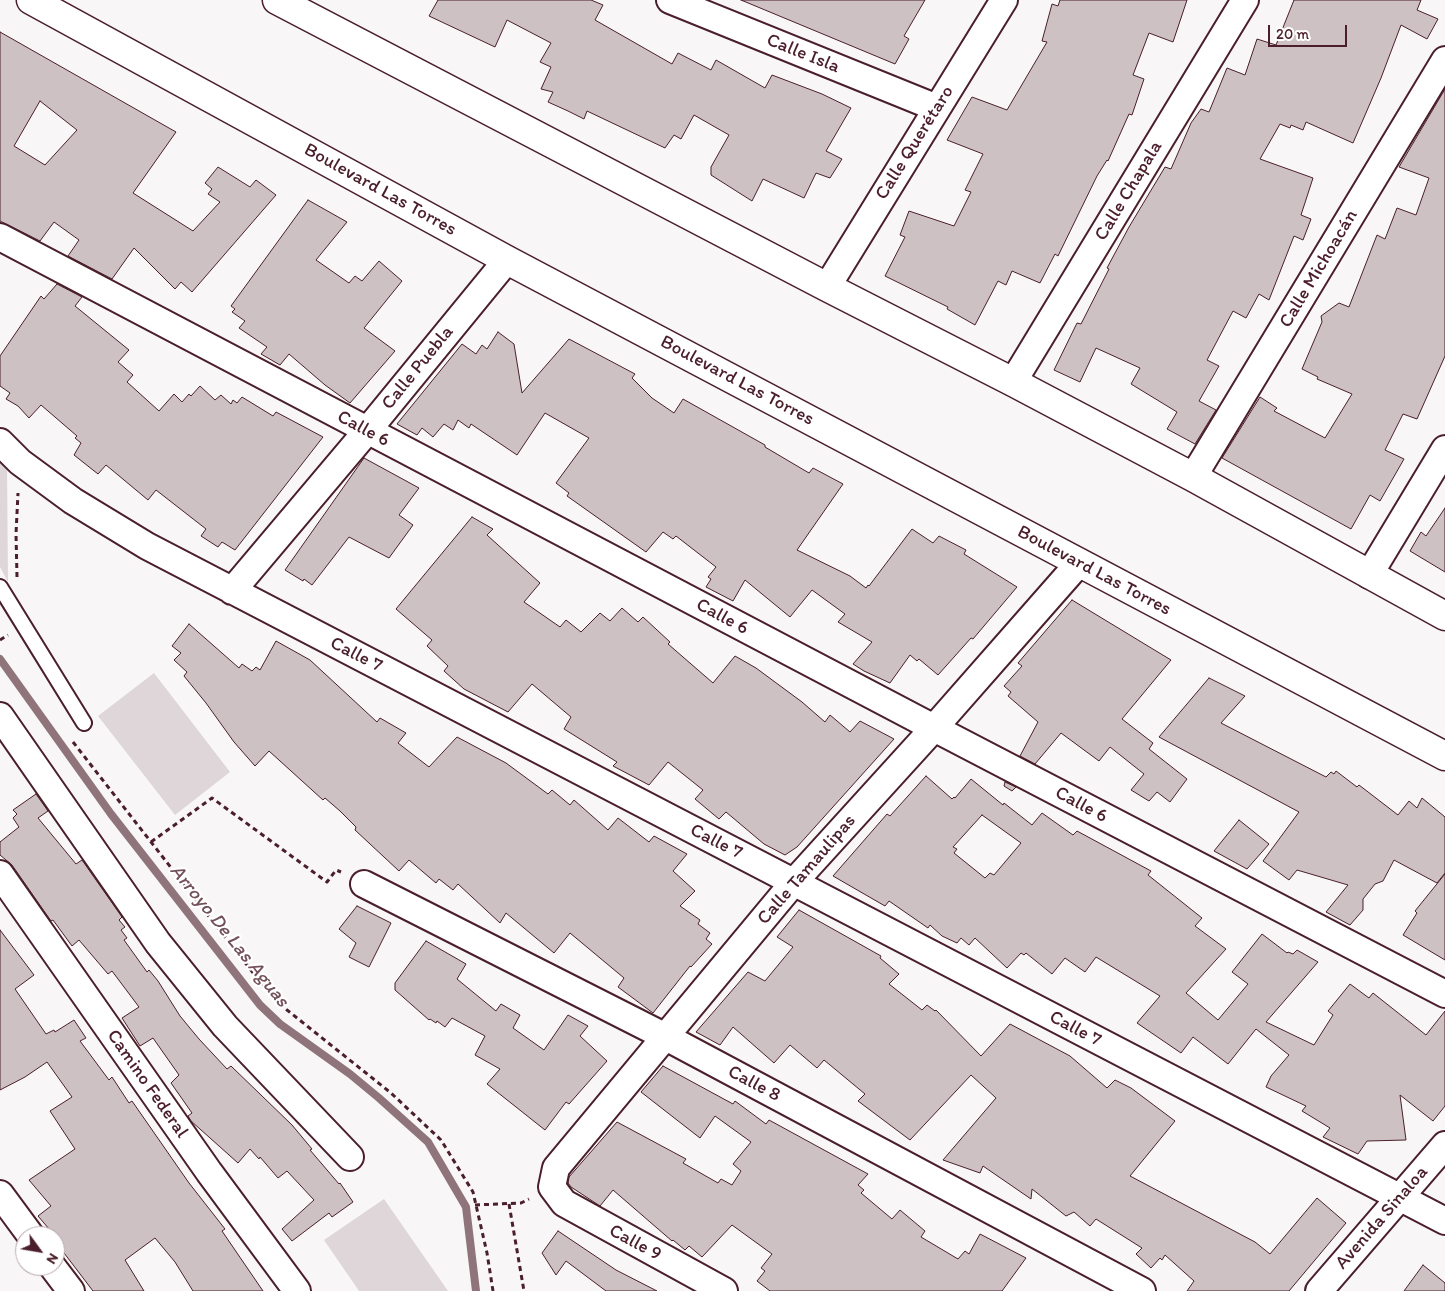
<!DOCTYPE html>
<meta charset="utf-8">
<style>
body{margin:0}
#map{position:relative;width:1445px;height:1291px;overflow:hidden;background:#f8f6f7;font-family:Itim,sans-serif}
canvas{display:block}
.north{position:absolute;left:15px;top:1226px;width:50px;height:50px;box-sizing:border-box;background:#fff;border:1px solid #b7a5aa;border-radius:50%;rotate:122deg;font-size:14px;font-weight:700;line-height:20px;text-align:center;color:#4a1f2b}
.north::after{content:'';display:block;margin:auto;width:18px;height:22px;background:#4a1f2b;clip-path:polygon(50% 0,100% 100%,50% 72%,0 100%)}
.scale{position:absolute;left:1268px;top:25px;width:79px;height:22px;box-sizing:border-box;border:2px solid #4a1f2b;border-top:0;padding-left:6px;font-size:15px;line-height:18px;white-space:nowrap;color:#4a1f2b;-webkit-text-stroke:4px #fff;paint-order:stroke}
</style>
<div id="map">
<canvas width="1445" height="1291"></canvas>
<div class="north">N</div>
<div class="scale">20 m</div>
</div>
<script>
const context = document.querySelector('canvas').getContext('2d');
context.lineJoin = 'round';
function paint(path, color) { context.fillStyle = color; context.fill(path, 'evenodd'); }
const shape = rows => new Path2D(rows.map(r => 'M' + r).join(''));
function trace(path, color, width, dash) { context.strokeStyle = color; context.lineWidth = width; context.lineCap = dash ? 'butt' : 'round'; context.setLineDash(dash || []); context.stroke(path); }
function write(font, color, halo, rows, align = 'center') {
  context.font = font + ' Itim,sans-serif'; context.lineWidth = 4.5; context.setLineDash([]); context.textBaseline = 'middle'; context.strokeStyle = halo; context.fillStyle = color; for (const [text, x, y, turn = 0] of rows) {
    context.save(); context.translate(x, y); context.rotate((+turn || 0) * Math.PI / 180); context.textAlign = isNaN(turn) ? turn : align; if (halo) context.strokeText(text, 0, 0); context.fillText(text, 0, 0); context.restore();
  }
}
const green = shape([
 [0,463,7,470,8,582,0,567],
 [154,673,230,772,175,815,98,716],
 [384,1199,448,1291,359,1291,324,1240]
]);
const stream = shape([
 [0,659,111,814,260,1005,280,1024,350,1074,379,1098,428,1142,466,1207,476,1291]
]);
const building = shape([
 [438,0,591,0,603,5,595,20,672,64,678,53,711,70,716,60,765,88,772,75,822,94,851,108,826,151,842,159,830,178,816,173,804,198,763,179,752,201,711,175,711,167,729,135,694,115,681,139,674,135,665,148,587,111,584,119,568,111,548,102,553,92,541,89,551,67,540,62,551,43,507,20,495,47,429,16,438,0],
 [741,0,925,0,904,36,909,39,895,64,741,0],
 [1060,0,1187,0,1173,42,1149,33,1133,75,1144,79,1132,115,1129,114,1108,161,1107,160,1097,176,1058,256,1055,254,1040,283,1012,271,1006,285,998,281,975,325,947,309,948,307,885,276,905,237,900,235,909,211,954,226,971,192,965,190,983,154,947,140,972,97,1007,110,1047,42,1042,41,1052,4,1058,6,1060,0],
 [1294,0,1421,0,1417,10,1438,19,1427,39,1401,25,1381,78,1353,143,1306,122,1303,130,1291,125,1290,128,1280,124,1260,159,1313,178,1301,215,1311,219,1303,240,1294,236,1269,300,1259,294,1246,318,1233,311,1207,360,1219,366,1199,401,1216,410,1195,444,1167,429,1177,412,1131,384,1140,368,1096,348,1080,382,1054,370,1077,323,1081,324,1109,269,1107,268,1129,227,1165,167,1171,169,1191,123,1201,109,1209,112,1227,68,1245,75,1257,39,1276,45,1294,0],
 [0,32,176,132,133,193,193,231,220,202,208,194,212,189,205,183,218,167,250,187,256,180,276,195,192,292,181,282,175,289,134,248,112,279,68,256,79,240,54,222,40,241,0,221,0,32],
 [40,101,77,130,45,165,14,146,40,101],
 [1445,89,1445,356,1417,419,1403,414,1385,450,1404,459,1380,501,1370,495,1351,529,1222,458,1260,397,1277,408,1274,411,1325,438,1352,394,1317,379,1318,377,1302,369,1322,322,1321,316,1339,303,1349,307,1377,235,1385,239,1397,208,1416,215,1429,178,1399,167,1445,89],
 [308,200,347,222,316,260,349,283,355,276,362,281,379,261,402,281,364,328,395,351,350,403,325,385,289,354,280,365,261,354,267,347,239,328,245,321,232,312,235,309,231,306,308,200],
 [57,284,82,297,75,306,129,350,118,362,133,375,127,382,159,411,174,394,182,402,189,394,191,396,200,386,215,400,221,395,231,404,233,400,237,403,242,397,273,416,276,412,323,437,235,550,222,542,218,547,201,536,206,529,156,490,148,500,106,465,98,474,74,455,81,443,75,438,77,436,41,405,29,418,18,406,6,399,10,393,0,386,0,356,41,296,44,299,57,284],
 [498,332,514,344,522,393,569,339,635,374,632,378,652,398,674,413,683,399,765,445,765,447,809,473,813,468,843,484,797,550,850,576,866,588,868,585,869,586,912,529,933,543,939,536,966,550,964,554,1017,587,973,639,971,638,938,675,919,659,917,661,910,655,890,683,864,671,853,664,872,642,838,622,845,614,812,590,790,617,745,580,733,601,706,587,711,579,708,577,716,567,676,536,673,539,663,532,646,552,567,496,569,493,556,483,589,438,545,413,517,455,471,424,469,428,458,420,453,430,444,424,433,437,422,428,417,435,397,424,462,344,476,354,482,345,487,349,498,332],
 [364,458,419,488,399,515,413,525,389,558,349,537,312,585,304,579,303,581,285,570,364,458],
 [1445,508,1445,572,1410,551,1421,532,1426,536,1445,508],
 [472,517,493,529,487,535,540,583,524,602,560,627,566,620,581,632,600,613,610,621,622,608,638,622,643,617,670,642,668,644,713,683,735,656,756,668,802,702,825,722,830,715,850,732,860,721,894,739,797,847,785,855,764,844,726,812,719,819,695,799,703,790,668,762,649,785,613,766,617,762,564,729,571,717,532,684,508,712,464,689,444,671,448,666,427,646,432,640,396,609,472,517],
 [1072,600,1171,660,1122,719,1153,743,1149,749,1187,779,1170,802,1157,792,1149,801,1131,790,1144,774,1110,747,1099,761,1061,733,1035,764,1020,756,1038,722,1008,696,1011,692,1004,686,1022,666,1018,663,1072,600],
 [189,624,239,668,242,664,252,671,256,667,260,670,276,641,310,660,377,722,380,718,406,733,398,743,429,767,457,737,506,763,548,794,552,790,570,805,574,800,608,830,618,818,649,842,654,836,687,854,673,871,695,891,680,906,700,920,698,924,710,933,706,939,712,944,691,967,690,966,653,1013,618,987,624,978,570,933,554,953,506,913,500,923,458,884,453,890,439,879,436,883,409,860,399,871,355,830,356,827,340,811,325,798,323,800,269,751,255,766,234,742,206,703,184,676,187,672,174,660,181,653,172,646,189,624],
 [1209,678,1245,696,1221,723,1326,777,1331,772,1334,774,1336,771,1357,787,1359,785,1398,815,1409,801,1417,808,1422,798,1445,817,1445,873,1437,883,1394,860,1383,881,1375,884,1363,899,1363,910,1350,925,1326,912,1348,885,1297,870,1289,880,1263,861,1299,812,1159,737,1209,678],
 [926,776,952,799,954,797,955,798,971,779,1003,805,1004,803,1032,825,1042,813,1073,835,1077,831,1151,871,1148,875,1202,918,1195,926,1226,949,1186,993,1218,1020,1248,984,1232,972,1262,934,1287,953,1288,952,1293,954,1297,950,1318,962,1266,1022,1314,1045,1333,1015,1328,1011,1350,984,1369,998,1373,993,1426,1035,1445,1011,1445,1106,1433,1121,1400,1095,1406,1140,1367,1141,1358,1154,1323,1137,1330,1128,1302,1111,1306,1106,1266,1087,1271,1076,1289,1055,1256,1029,1228,1064,1193,1037,1181,1053,1137,1023,1160,996,1096,957,1085,972,1065,958,1052,974,1026,953,1024,955,1021,953,1007,968,975,938,969,945,961,938,957,943,942,936,930,925,928,928,889,901,885,906,833,876,887,814,890,816,926,776],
 [982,815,1021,843,994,875,990,873,985,878,954,853,957,849,953,847,982,815],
 [1005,782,1016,787,1012,791,1004,786,1005,782],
 [36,794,48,811,38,818,76,864,82,860,122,917,119,920,125,927,121,930,127,938,124,940,147,972,149,970,158,981,180,1016,199,1039,227,1069,231,1066,292,1125,312,1149,310,1150,339,1184,340,1183,353,1202,332,1217,329,1213,292,1241,282,1229,314,1200,287,1171,278,1178,260,1157,259,1159,250,1149,238,1163,191,1121,188,1116,192,1113,171,1083,179,1075,153,1038,140,1046,122,1018,139,1007,112,971,108,974,79,940,72,946,53,920,51,921,12,865,0,855,0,842,19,827,13,818,17,814,13,810,36,794],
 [1239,820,1269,844,1247,869,1214,851,1239,820],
 [1445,874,1445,960,1403,935,1417,913,1415,911,1445,874],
 [357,906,391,923,369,967,349,957,356,943,339,929,357,906],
 [799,910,881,956,880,958,899,974,889,984,922,1010,927,1005,935,1011,936,1010,981,1056,1010,1024,1070,1056,1107,1088,1115,1080,1131,1088,1175,1121,1130,1176,1255,1242,1270,1254,1317,1198,1346,1223,1289,1291,1187,1291,1194,1281,1165,1255,1162,1260,1160,1258,1151,1268,1136,1254,1142,1248,1096,1219,1090,1226,1074,1212,1066,1216,1032,1189,1031,1199,983,1166,980,1173,943,1160,996,1098,971,1075,910,1140,858,1101,865,1094,824,1060,817,1068,790,1045,774,1063,733,1027,720,1045,696,1032,748,972,765,981,793,947,777,937,799,910],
 [0,930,34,975,15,989,46,1034,54,1030,55,1032,74,1020,86,1038,80,1041,109,1080,112,1077,129,1103,132,1101,189,1183,225,1229,222,1231,263,1291,193,1291,175,1262,155,1238,125,1260,144,1291,93,1291,61,1249,63,1247,55,1236,38,1216,51,1206,29,1180,75,1149,50,1111,72,1097,47,1062,25,1077,0,1090,0,930],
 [426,941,466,964,457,979,496,1011,501,1004,520,1015,513,1028,544,1050,568,1015,588,1026,580,1036,607,1061,569,1104,566,1102,545,1130,487,1084,500,1069,475,1055,485,1036,452,1018,445,1027,437,1021,436,1023,430,1019,429,1020,395,990,395,983,426,941],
 [663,1066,733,1104,735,1101,766,1124,769,1120,868,1174,858,1185,864,1190,861,1193,892,1219,900,1210,925,1231,921,1237,958,1259,965,1251,969,1254,980,1234,1026,1258,1002,1291,770,1291,757,1281,765,1271,761,1268,772,1254,732,1225,702,1257,689,1246,685,1250,673,1240,672,1241,613,1190,600,1206,571,1187,568,1183,569,1177,617,1122,686,1159,683,1163,718,1183,721,1179,732,1185,741,1171,733,1164,751,1142,715,1116,700,1138,641,1092,663,1066],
 [558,1231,616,1270,657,1291,606,1291,566,1261,556,1275,542,1253,558,1231],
 [1423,1265,1445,1283,1445,1291,1404,1291,1423,1265]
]);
const path = shape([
 [17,577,16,534,18,493],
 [0,640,8,635],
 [73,742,261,983,287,1010,391,1093,441,1140,473,1192,487,1253,493,1291],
 [151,842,212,798,327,882,336,870,341,872],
 [509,1204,524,1291],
 [475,1205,521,1203,529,1199]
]);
const lane = shape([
 [0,587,84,723]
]);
const street = shape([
 [670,0,937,108],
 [0,237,934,728,1445,994],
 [827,287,1004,0],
 [1013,382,1245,0],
 [0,442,20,462,73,501,147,546,1445,1221],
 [1193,477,1445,60],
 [1369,575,1445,449],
 [232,591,367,431,507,260],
 [0,716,158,943,225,1026,350,1157],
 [0,874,209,1172,297,1291],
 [364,884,664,1036,1142,1291],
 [0,1194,31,1236],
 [52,1266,71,1291],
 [724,1291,564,1203,552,1187,556,1168,794,882,934,728,1079,563],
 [1319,1291,1445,1145]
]);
const primary = shape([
 [31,0,507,260,1445,756],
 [277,0,827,287,1013,382,1193,477,1445,616]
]);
const streetNames = [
 ["Calle Isla",803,54,22],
 ["Calle Querétaro",915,143,-58],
 ["Boulevard Las Torres",380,190,29],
 ["Calle Chapala",1129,191,-59],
 ["Calle Michoacán",1319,269,-59],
 ["Calle Puebla",418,368,-51],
 ["Boulevard Las Torres",737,381,28],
 ["Calle 6",363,429,28],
 ["Boulevard Las Torres",1094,571,28],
 ["Calle 6",722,617,28],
 ["Calle 7",356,655,27],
 ["Calle 6",1081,805,28],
 ["Calle 7",716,842,27],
 ["Calle Tamaulipas",807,870,-49],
 ["Calle 7",1075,1029,28],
 ["Camino Federal",147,1084,55],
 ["Calle 8",754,1084,28],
 ["Avenida Sinaloa",1382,1218,-49],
 ["Calle 9",635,1243,28]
];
const waterNames = [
 ["Arroyo De Las Aguas",229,936,51]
];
paint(green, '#ded6d9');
trace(stream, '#8f747b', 8);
paint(building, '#cdc1c4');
trace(building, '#4a1f2b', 1);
trace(lane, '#4a1f2b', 18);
trace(street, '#4a1f2b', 30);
trace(primary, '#4a1f2b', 31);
trace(path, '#4a1f2b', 3, [5, 4]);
trace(lane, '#fff', 14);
trace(street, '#fff', 26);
trace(primary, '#fff', 28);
write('19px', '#4a1f2b', '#fff', streetNames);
write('italic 20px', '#72515a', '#fff', waterNames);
</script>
